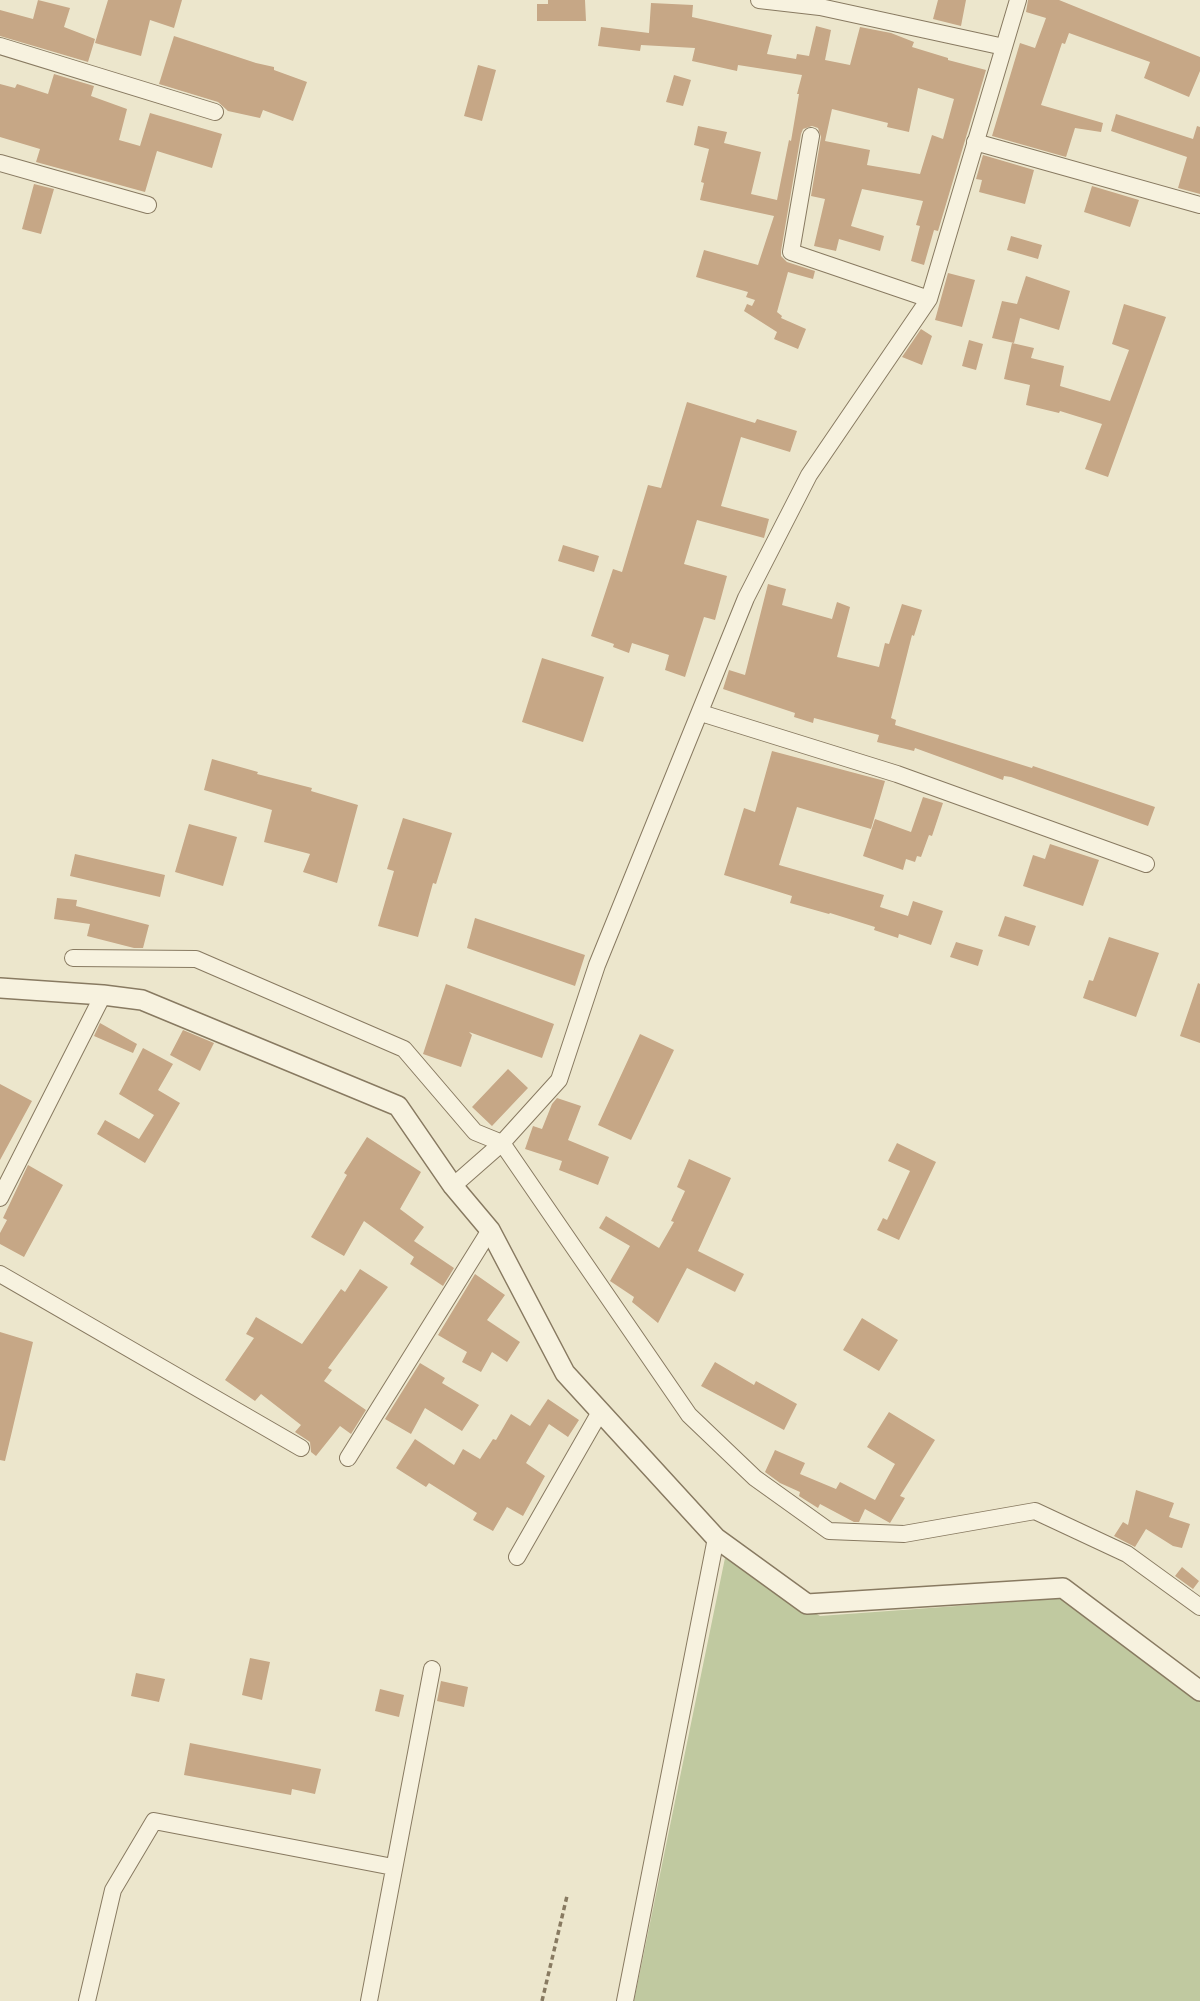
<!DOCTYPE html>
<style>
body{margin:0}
canvas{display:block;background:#ece6cc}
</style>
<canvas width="1200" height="2001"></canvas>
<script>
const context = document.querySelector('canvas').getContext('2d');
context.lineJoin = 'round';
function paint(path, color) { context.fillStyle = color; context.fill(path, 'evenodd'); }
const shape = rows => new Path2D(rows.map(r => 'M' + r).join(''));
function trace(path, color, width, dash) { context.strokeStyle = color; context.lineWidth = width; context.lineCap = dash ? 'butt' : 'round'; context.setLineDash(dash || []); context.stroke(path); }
const green = shape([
 [725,1558,820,1616,1067,1598,1200,1696,1200,2001,634,2001]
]);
const building = shape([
 [38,0,70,8,64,27,95,39,88,62,0,36,0,10,33,19],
 [108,0,182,0,174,28,150,20,141,56,95,43],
 [548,0,585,0,586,21,537,21,537,4,548,4],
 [938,0,966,0,961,26,933,19],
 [1028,0,1059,0,1200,57,1200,71,1189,97,1144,78,1150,62,1069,33,1065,44,1062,43,1041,105,1103,123,1101,132,1075,128,1066,157,992,136,1020,43,1035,48,1046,18,1026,12],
 [651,3,693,5,692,17,772,35,767,54,796,59,797,54,809,56,816,26,831,30,825,60,850,65,860,27,891,33,914,42,912,47,948,58,948,60,986,70,938,231,934,230,924,265,911,261,920,226,916,225,923,201,862,189,851,226,884,236,880,251,839,239,836,251,814,246,825,199,811,196,821,137,818,128,812,126,803,129,801,134,781,251,781,256,787,262,815,271,813,279,788,272,777,312,782,316,781,318,806,329,798,349,774,339,777,332,744,311,747,304,752,306,755,300,746,297,748,292,696,277,704,250,758,265,774,216,700,200,704,183,701,182,709,149,694,145,698,126,727,132,724,143,761,152,751,194,777,200,789,140,791,141,799,94,797,94,802,75,738,65,737,71,692,61,695,48,641,45,640,51,598,46,601,27,649,33],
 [918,88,954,99,943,139,932,135,920,174,867,165,870,150,825,141,832,109,888,123,887,127,909,132],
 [174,36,256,63,274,67,274,70,307,82,293,121,263,110,260,118,228,111,218,102,159,84],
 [478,65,496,70,482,121,464,116],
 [54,74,94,86,91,96,127,109,119,140,140,146,150,113,222,134,212,168,157,151,145,192,36,162,40,149,0,137,0,84,15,88,17,84,48,94],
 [674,75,691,80,683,106,666,102],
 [1116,114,1193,139,1197,126,1200,127,1200,194,1178,188,1187,157,1111,131],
 [983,155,1034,170,1025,204,979,192,982,180,976,179],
 [34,184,54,189,41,234,22,229],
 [1092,186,1139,200,1130,227,1084,212],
 [1011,236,1042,245,1038,259,1007,250],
 [948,273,975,280,962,327,935,320],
 [1026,276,1070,291,1059,330,1020,318,1014,343,992,338,1002,301,1017,304],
 [1124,304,1166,317,1108,477,1085,469,1102,424,1060,411,1059,413,1026,405,1030,385,1004,379,1012,343,1034,348,1031,358,1064,366,1060,386,1110,401,1129,350,1112,344],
 [921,329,932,336,922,365,902,357],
 [969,340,983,344,976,370,962,366],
 [687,402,755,423,757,419,797,431,790,452,741,437,721,506,769,519,764,538,697,520,684,564,727,576,715,620,704,617,685,677,665,670,669,655,632,643,629,653,613,647,614,644,591,636,613,569,622,572,648,485,661,488],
 [563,545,599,556,594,572,558,561],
 [768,584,786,589,782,605,832,619,837,602,850,607,837,657,879,667,885,643,889,644,902,604,922,610,914,636,912,635,891,718,896,720,895,725,1032,768,1033,766,1155,807,1148,826,1011,777,1004,776,1003,780,915,748,914,751,877,742,879,735,814,718,813,723,794,717,795,713,723,689,729,670,745,675],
 [542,658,604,677,583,742,522,722],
 [772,751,885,781,871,829,797,807,779,865,884,895,880,907,908,916,913,901,943,911,931,945,899,934,898,938,874,930,875,927,830,913,829,914,790,903,792,896,724,875,744,808,755,812],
 [212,759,258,772,257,774,312,788,311,791,358,805,337,883,303,872,310,854,264,842,272,810,204,790],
 [923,797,943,803,932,836,929,835,921,857,917,856,915,862,906,859,903,870,863,856,875,819,911,832],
 [403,818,452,833,436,884,433,883,418,937,378,926,394,871,387,869],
 [189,824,237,837,223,886,175,872],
 [1050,844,1099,860,1083,906,1023,886,1033,855,1045,859],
 [75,854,165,875,160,897,70,876],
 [57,898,77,900,76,906,149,925,143,948,134,948,87,936,90,924,54,919],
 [1005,916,1036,926,1029,946,998,936],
 [475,918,585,955,575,986,467,948],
 [1109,937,1159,953,1136,1017,1083,998,1089,980,1093,981],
 [956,942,983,950,978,966,950,957],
 [1198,983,1200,984,1200,1043,1180,1036],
 [446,984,554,1024,542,1058,469,1032,472,1035,461,1067,423,1054],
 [100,1023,137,1044,133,1053,94,1036],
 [183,1030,214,1043,200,1071,170,1055],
 [640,1034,674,1050,631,1140,598,1125],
 [143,1048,173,1064,158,1090,180,1103,145,1163,97,1134,105,1120,139,1139,154,1115,119,1094],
 [508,1069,528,1088,492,1126,472,1107],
 [0,1084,32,1101,0,1160],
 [557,1098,581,1106,568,1140,609,1157,598,1185,559,1170,562,1161,525,1149,533,1126,542,1129,552,1104],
 [367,1137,421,1172,400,1209,424,1227,414,1241,454,1268,443,1286,410,1264,414,1257,364,1221,344,1256,311,1237,347,1175,344,1173],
 [897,1143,936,1162,899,1240,877,1230,883,1218,887,1220,910,1171,888,1161],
 [689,1159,731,1178,698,1251,744,1274,735,1292,687,1268,658,1323,632,1302,634,1297,610,1281,630,1246,599,1228,606,1216,659,1248,674,1222,671,1221,685,1191,677,1187],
 [28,1165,63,1185,24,1257,0,1244,0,1233,7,1220,3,1218],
 [360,1269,388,1287,328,1368,332,1370,324,1381,366,1410,351,1434,340,1426,316,1456,311,1452,310,1442,295,1432,301,1425,261,1394,255,1401,225,1380,254,1338,246,1334,256,1317,302,1344,341,1289,345,1292],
 [475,1274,505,1295,487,1320,520,1342,507,1362,492,1352,481,1372,462,1362,467,1352,438,1335],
 [862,1318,898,1340,879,1371,843,1350],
 [0,1332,33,1342,5,1461,0,1460],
 [715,1362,754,1385,756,1381,797,1404,784,1430,701,1386],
 [420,1363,445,1378,442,1383,479,1405,462,1431,425,1408,411,1434,385,1419],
 [548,1399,579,1420,568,1437,549,1424,526,1463,545,1476,523,1516,507,1507,493,1531,473,1520,477,1513,429,1483,426,1487,396,1468,415,1439,454,1465,463,1449,480,1459,493,1439,496,1440,511,1414,530,1426],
 [889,1412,935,1440,900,1496,905,1498,890,1523,865,1509,859,1522,854,1522,820,1504,818,1508,799,1496,800,1492,780,1483,765,1472,775,1450,805,1463,800,1474,836,1489,840,1482,875,1500,895,1464,867,1447],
 [1136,1490,1174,1503,1169,1517,1190,1524,1182,1548,1173,1546,1146,1529,1135,1547,1114,1536,1123,1522,1128,1525],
 [1182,1567,1199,1581,1193,1589,1175,1576],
 [250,1658,270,1662,262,1700,242,1695],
 [136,1673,165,1679,159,1702,131,1696],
 [441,1681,468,1687,464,1707,437,1701],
 [380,1689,404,1695,399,1717,375,1711],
 [190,1743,321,1769,315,1794,292,1789,291,1795,184,1775]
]);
const path = shape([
 [542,2001,567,1896]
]);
const minor = shape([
 [759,0,820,7,1004,47],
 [0,46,215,112],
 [811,136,791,252,929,299],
 [975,142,1200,205],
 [0,163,148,205],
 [701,713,897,774,1146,864],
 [73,958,196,959,404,1049,475,1132,502,1143,689,1415,755,1478,829,1531,904,1534,1035,1511,1127,1554,1200,1607],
 [453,1186,502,1143,559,1080,597,965,746,598,809,475,929,299,1018,0],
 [0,1198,103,995],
 [0,1274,301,1448],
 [348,1458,490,1230],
 [517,1557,600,1412],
 [87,2001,113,1890,154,1821,393,1867],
 [369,2001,432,1669],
 [625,2001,716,1538]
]);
const tertiary = shape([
 [0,988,103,995,142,1000,398,1106,453,1186,490,1230,565,1373,716,1538,807,1604,1063,1588,1200,1691]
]);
paint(green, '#c0c9a0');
paint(building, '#c6a786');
trace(minor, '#887a61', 18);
trace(tertiary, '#887a61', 22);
trace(path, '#887a61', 3.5, [5, 3.5]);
trace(minor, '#f7f2df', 16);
trace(tertiary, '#f7f2df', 19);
</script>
